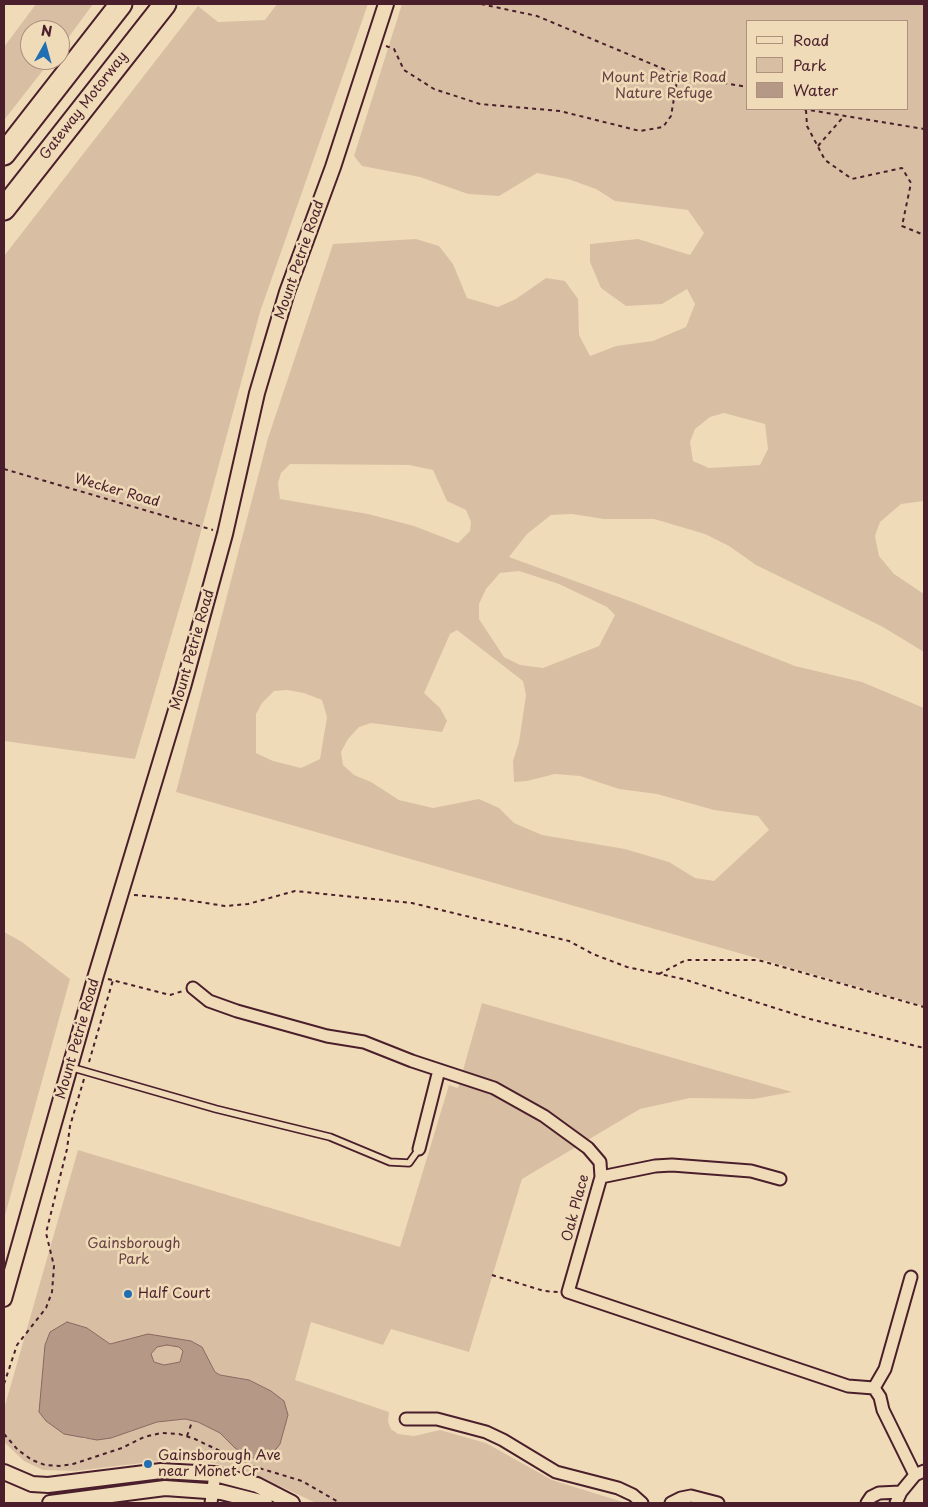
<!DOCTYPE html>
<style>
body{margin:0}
#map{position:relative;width:928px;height:1507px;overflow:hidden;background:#f0dbb9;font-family:"Playpen Sans",sans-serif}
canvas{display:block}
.frame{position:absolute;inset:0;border:5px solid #4a1f2b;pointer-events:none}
.legend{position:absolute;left:746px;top:20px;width:162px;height:90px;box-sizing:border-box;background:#f0dbb9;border:1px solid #ae9080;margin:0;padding:6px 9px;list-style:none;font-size:15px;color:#4a1f2b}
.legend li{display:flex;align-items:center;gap:10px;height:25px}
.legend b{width:25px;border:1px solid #ae9080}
.north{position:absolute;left:20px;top:20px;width:50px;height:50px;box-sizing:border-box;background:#f0dbb9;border:1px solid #ae9080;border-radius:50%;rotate:7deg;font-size:14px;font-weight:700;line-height:20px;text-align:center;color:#4a1f2b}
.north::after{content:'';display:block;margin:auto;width:18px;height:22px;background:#1f6fb2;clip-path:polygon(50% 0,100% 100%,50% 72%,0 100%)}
</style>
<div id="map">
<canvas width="928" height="1507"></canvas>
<div class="frame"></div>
<ul class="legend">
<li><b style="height:6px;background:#f0dbb9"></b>Road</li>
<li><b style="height:14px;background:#d8bfa4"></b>Park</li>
<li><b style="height:14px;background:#b59886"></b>Water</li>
</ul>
<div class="north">N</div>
</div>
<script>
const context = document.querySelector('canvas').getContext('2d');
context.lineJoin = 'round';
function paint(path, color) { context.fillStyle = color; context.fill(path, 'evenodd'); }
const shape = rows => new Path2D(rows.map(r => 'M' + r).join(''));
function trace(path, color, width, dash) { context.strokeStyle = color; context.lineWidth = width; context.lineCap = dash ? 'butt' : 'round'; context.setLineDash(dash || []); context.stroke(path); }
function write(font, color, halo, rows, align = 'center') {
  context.font = font + ' "Playpen Sans",sans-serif'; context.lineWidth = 5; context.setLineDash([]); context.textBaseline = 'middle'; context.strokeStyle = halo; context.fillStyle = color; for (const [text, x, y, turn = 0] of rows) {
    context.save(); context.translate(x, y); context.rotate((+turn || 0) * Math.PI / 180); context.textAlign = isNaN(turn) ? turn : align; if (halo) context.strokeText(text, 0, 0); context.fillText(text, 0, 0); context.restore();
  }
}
const green = shape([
 [36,4,93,4,60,49,60,30,30,30,30,60,51,60,4,120,4,47],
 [277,4,368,4,260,312,190,572,135,759,4,741,4,256,198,6,218,22,265,20],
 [402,4,924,4,924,501,901,504,880,522,875,536,879,556,894,574,924,594,924,652,883,627,756,565,729,546,705,534,654,519,604,519,572,514,551,515,527,534,509,557,635,603,795,666,862,682,924,708,924,1006,176,792,268,438,333,244,416,239,439,246,453,264,467,298,498,307,516,299,546,278,565,281,578,299,579,335,590,356,616,346,653,341,686,327,695,304,687,289,662,304,626,306,601,288,590,262,590,244,638,239,690,255,704,233,688,210,615,201,596,189,568,179,537,173,499,196,468,194,420,177,362,166,354,156],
 [907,21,907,109,747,109,747,21],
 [724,413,765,424,768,449,760,465,709,468,693,461,690,442,695,429,710,417],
 [290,464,409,465,433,470,447,501,466,510,471,522,470,531,458,543,414,526,368,514,280,499,278,483,281,473],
 [519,571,559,584,607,607,615,615,599,646,543,668,520,665,504,657,479,619,479,604,486,589,500,573],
 [457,630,523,681,526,695,519,742,513,761,514,782,527,781,555,774,580,776,619,789,657,794,714,810,758,816,769,830,714,881,695,878,669,862,625,849,542,835,514,823,499,808,479,799,433,808,399,800,371,782,354,775,343,765,341,752,348,739,359,727,371,723,442,732,447,721,440,708,424,693,450,634],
 [287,690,304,693,322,700,327,717,320,759,301,768,273,761,256,753,256,714,262,703,274,691],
 [4,932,22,942,70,979,4,1219],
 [482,1003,792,1092,754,1099,690,1098,640,1109,522,1179,469,1352,391,1329,383,1345,311,1322,295,1380,389,1412,388,1422,391,1429,398,1434,414,1436,440,1430,486,1443,552,1480,626,1503,316,1503,254,1474,213,1463,175,1459,75,1471,43,1470,24,1461,5,1443,4,1409,78,1150,400,1247,449,1085,458,1088],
 [87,1328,110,1344,131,1338,191,1341,202,1347,215,1371,220,1375,249,1380,271,1391,288,1415,280,1444,235,1448,220,1433,198,1422,185,1419,157,1422,111,1438,83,1439],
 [167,1345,179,1347,183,1351,180,1362,164,1365,154,1362,151,1355,157,1347]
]);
const water = shape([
 [67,1322,87,1328,110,1344,148,1334,191,1341,202,1347,215,1372,220,1375,249,1380,271,1391,284,1401,288,1415,280,1444,269,1458,251,1458,235,1448,220,1433,198,1422,185,1419,157,1422,111,1438,97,1440,64,1434,46,1421,39,1412,45,1345,50,1332,67,1322],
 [167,1345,179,1347,183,1351,180,1362,164,1365,154,1362,151,1354,157,1347,167,1345]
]);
const path = shape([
 [481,4,537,16,678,75,747,87],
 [386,46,394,49,404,70,434,89,480,104,560,111,640,131,663,127,671,116,678,75],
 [803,109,924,129],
 [806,110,807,126,825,160,852,179,902,168,911,183,902,226,924,235],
 [818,146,844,116],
 [4,469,213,530],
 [134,895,180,899,225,906,248,904,295,891,412,903,569,941,593,954,627,967,683,979,810,1019,924,1048],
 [659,974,686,960,758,960,924,1007],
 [108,979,170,995,183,991],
 [89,1062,113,980],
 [492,1275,544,1291,558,1292],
 [4,1384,17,1345,46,1308,52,1292,54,1266,46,1233,67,1149,70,1126,84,1079],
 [4,1434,18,1450,32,1460,45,1465,59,1466,73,1464,122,1448,144,1437,161,1433,179,1434,195,1439,249,1465,302,1481,340,1503],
 [187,1436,192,1422]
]);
const service = shape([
 [70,1067,216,1109,330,1137,390,1162,409,1163,419,1149]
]);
const minor = shape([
 [193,988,209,1001,237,1011,327,1036,364,1042,412,1061,494,1088,544,1116,588,1148,600,1162,601,1177,568,1292,848,1386,874,1388,880,1397,883,1410,915,1475],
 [419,1149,439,1070],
 [601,1177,655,1166,672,1165,751,1171,780,1179],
 [874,1388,885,1369,911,1277],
 [406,1419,437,1419,486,1432,503,1440,556,1472,618,1488,633,1495,642,1503],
 [901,1492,915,1475,924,1471],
 [211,1503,215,1474],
 [671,1503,681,1498,691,1496,718,1503],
 [867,1503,871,1497,879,1493,901,1492,896,1503]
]);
const tertiary = shape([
 [4,1299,96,975,183,687,225,534,257,393,287,292,333,167,386,4],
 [4,1472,32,1484,48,1485,161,1471,215,1474,257,1485,292,1503],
 [50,1503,165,1488,221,1492,265,1503]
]);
const motorway = shape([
 [4,154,121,4],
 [4,209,165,4]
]);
const markers = [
 [128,1294,5,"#1f6fb2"],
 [148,1464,5,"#1f6fb2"]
];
const parkNames = [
 ["Mount Petrie Road",664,78],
 ["Nature Refuge",664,94],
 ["Gainsborough",134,1244],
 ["Park",134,1260]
];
const streetNames = [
 ["Gateway Motorway",84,106,-52],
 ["Mount Petrie Road",300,260,-71],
 ["Wecker Road",117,491,16],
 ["Mount Petrie Road",193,650,-74],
 ["Mount Petrie Road",78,1039,-74],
 ["Oak Place",576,1208,-75]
];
const poiNames = [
 ["Half Court",138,1294],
 ["Gainsborough Ave",158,1456],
 ["near Monet Cr",158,1472]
];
paint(green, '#d8bfa4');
paint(water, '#b59886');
trace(water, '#8a6862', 1);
trace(service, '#4a1f2b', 9);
trace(minor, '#4a1f2b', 15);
trace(tertiary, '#4a1f2b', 18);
trace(motorway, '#4a1f2b', 25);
trace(path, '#4a1f2b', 2, [4, 4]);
trace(service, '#f0dbb9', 5.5);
trace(minor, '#f0dbb9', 11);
trace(tertiary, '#f0dbb9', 14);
trace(motorway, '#f0dbb9', 21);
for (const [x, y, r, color] of markers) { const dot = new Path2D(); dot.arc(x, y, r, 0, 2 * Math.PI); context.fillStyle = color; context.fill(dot); trace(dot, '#f0dbb9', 2); }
write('14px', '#663f43', '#f0dbb9', parkNames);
write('14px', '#4a1f2b', '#f0dbb9', streetNames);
write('14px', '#4a1f2b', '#f0dbb9', poiNames, 'left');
</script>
